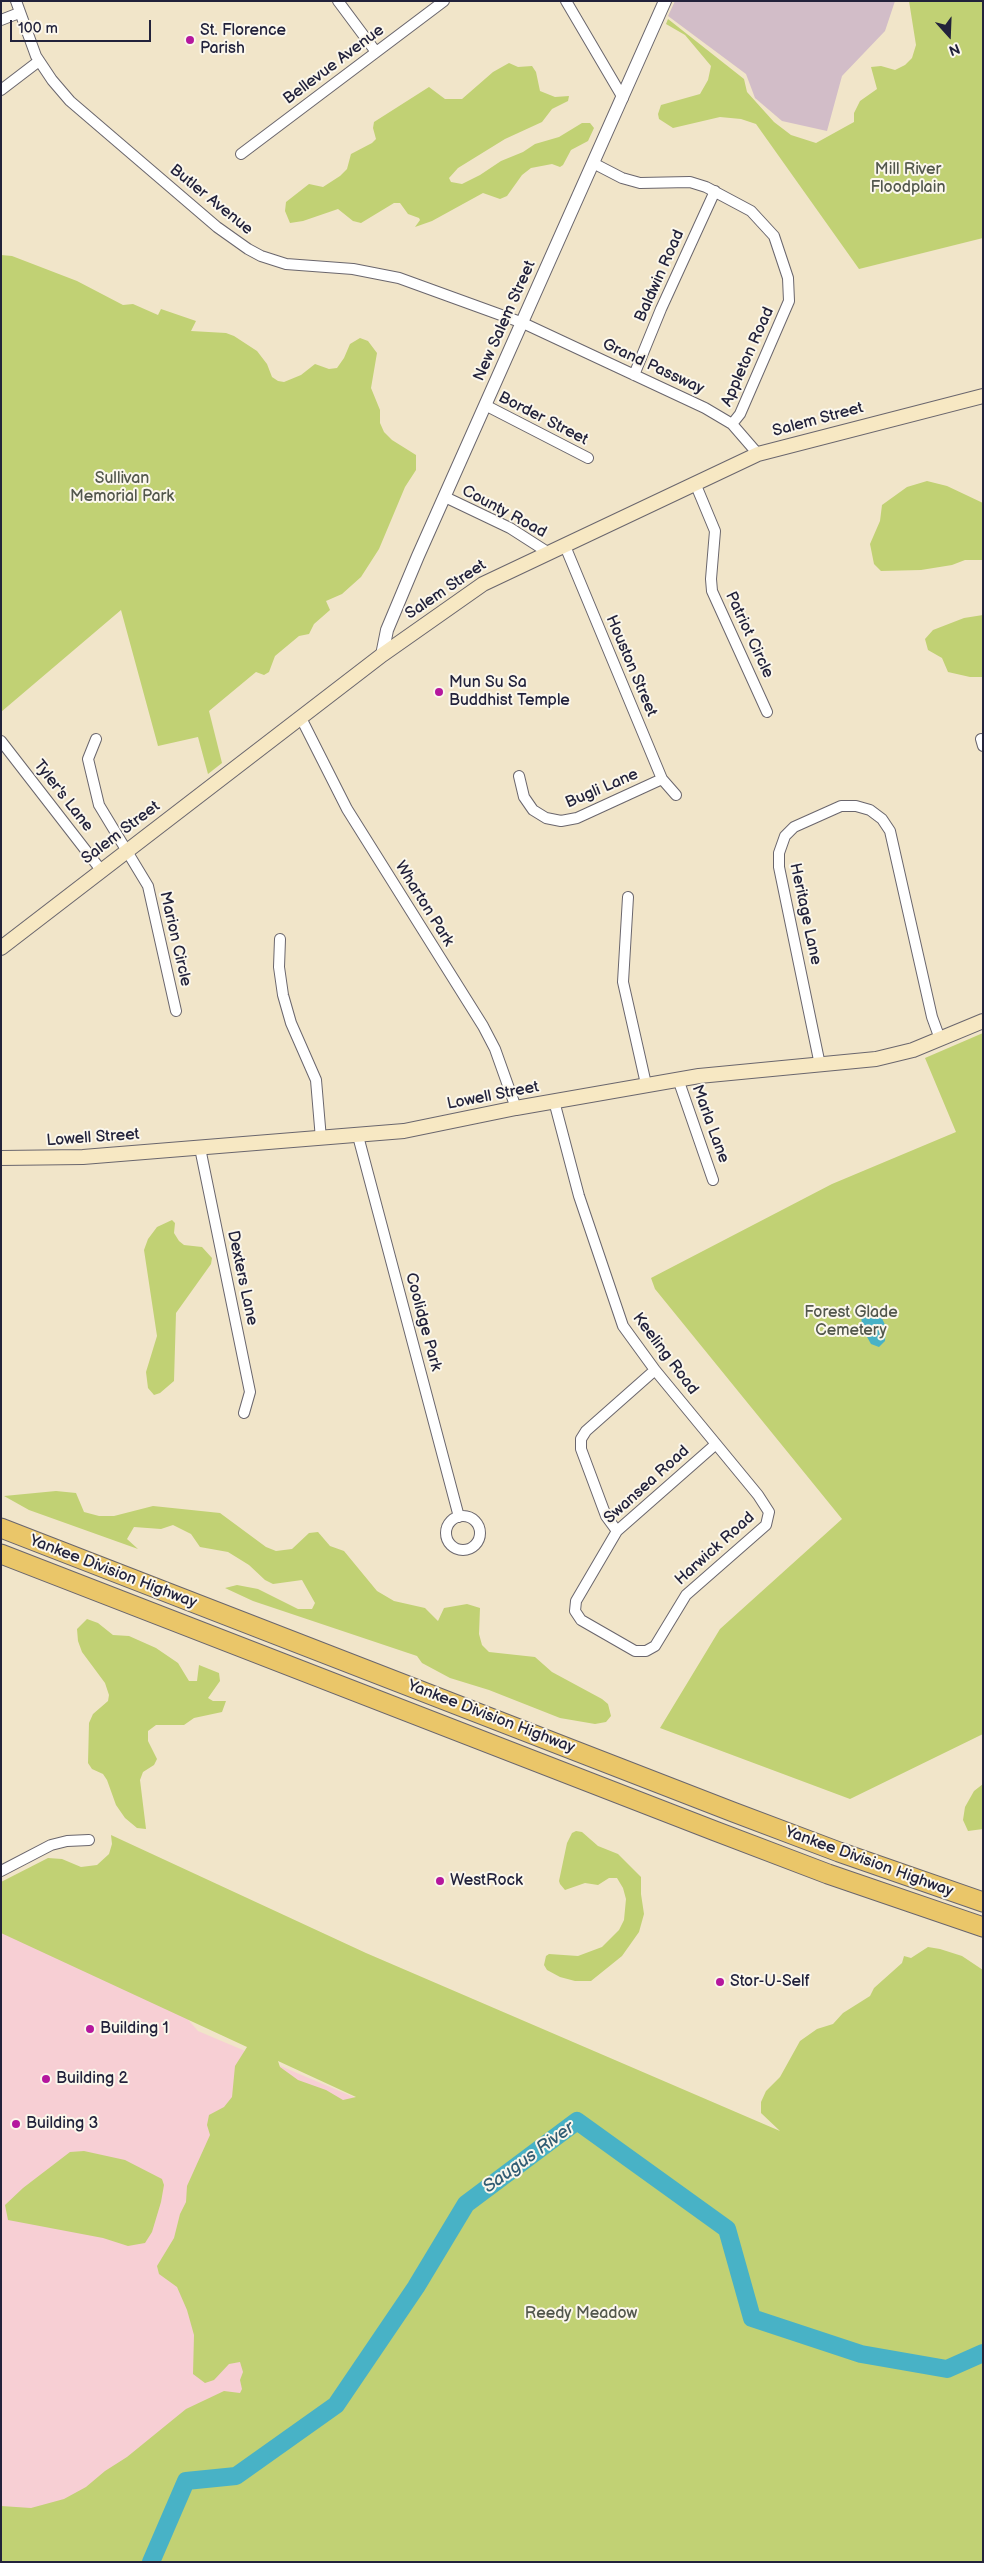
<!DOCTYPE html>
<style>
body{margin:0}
#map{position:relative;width:984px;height:2563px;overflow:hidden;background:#f1e5c9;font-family:"Balsamiq Sans",sans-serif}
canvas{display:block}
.frame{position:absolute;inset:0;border:2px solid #22223b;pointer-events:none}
.north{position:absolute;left:924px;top:10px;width:50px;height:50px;-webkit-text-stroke:4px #fbf7ec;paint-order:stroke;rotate:160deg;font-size:14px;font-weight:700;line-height:20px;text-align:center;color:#22223b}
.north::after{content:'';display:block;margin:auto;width:18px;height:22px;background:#22223b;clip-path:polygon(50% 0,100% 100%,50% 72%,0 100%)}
.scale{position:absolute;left:10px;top:20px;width:141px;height:22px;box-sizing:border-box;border:2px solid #22223b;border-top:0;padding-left:6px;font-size:15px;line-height:18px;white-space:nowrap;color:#22223b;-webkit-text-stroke:4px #fbf7ec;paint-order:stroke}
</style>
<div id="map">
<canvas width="984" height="2563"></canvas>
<div class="frame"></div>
<div class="north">N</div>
<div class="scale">100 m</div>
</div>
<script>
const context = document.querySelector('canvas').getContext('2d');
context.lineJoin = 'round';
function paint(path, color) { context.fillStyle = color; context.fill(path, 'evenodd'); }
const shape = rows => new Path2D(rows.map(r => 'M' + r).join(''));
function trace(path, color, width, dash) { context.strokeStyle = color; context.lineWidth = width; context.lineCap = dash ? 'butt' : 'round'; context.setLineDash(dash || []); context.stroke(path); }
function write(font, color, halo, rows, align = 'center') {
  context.font = font + ' "Balsamiq Sans",sans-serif'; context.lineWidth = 4; context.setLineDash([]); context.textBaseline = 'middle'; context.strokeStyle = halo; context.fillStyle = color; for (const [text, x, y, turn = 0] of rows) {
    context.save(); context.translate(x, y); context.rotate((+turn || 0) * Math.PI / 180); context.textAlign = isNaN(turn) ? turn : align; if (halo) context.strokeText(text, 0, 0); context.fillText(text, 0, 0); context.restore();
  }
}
const built = shape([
 [1,1908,176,2006,198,2031,389,2112,293,2388,127,2494,1,2513]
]);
const industrial = shape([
 [675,1,895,1,885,31,842,76,827,131,782,121,755,98,746,74,668,16]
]);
const green = shape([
 [909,1,983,1,983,238,859,269,756,124,741,119,720,117,673,128,659,119,658,114,661,105,700,94,708,80,711,66,685,35,666,24,668,19,744,79,747,92,774,122,791,135,816,143,854,122,854,113,860,101,877,89,871,67,881,66,895,70,905,65,912,58,916,45],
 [509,63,518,67,532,66,536,72,540,91,555,97,569,96,568,101,552,109,542,122,505,139,458,168,449,178,451,182,462,184,480,175,501,161,523,152,535,144,559,137,582,123,590,123,594,128,588,141,571,150,563,165,560,167,552,164,531,168,522,175,507,196,500,199,483,193,432,221,415,227,420,220,419,218,408,214,400,203,394,203,361,223,353,221,338,209,303,221,290,223,285,211,286,202,309,184,323,187,340,176,347,169,351,154,372,143,376,139,373,128,374,122,429,87,445,99,462,99,493,72],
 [1,255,12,256,77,281,123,305,133,304,158,315,161,309,196,321,191,331,226,333,234,336,257,351,267,364,272,377,278,381,284,382,301,375,315,364,329,369,337,368,344,358,350,344,360,338,368,341,377,353,371,388,380,410,380,423,384,432,392,440,416,455,416,470,405,487,379,549,361,577,342,594,326,601,330,610,314,624,309,634,299,636,275,656,269,672,264,675,256,672,209,711,222,763,208,774,198,737,158,746,121,610,1,712],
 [927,481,947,486,983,503,983,560,965,560,952,565,921,570,881,571,874,564,870,544,880,521,882,505,907,487],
 [983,615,983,677,970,677,948,672,942,658,928,650,925,639,933,630,964,618],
 [983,1033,983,1734,850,1799,660,1728,720,1629,842,1519,655,1289,651,1278,832,1184,956,1132,925,1058],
 [172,1220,175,1223,174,1233,179,1241,184,1245,202,1247,212,1258,211,1264,176,1313,174,1381,160,1393,154,1395,148,1388,146,1372,157,1336,144,1250,148,1239,157,1227],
 [56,1491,76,1493,84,1512,99,1516,114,1516,153,1506,220,1513,266,1547,276,1551,292,1549,309,1533,318,1532,330,1546,344,1551,377,1591,394,1601,425,1608,438,1621,444,1608,467,1604,480,1608,479,1634,482,1645,489,1652,535,1657,552,1672,602,1699,608,1704,611,1716,606,1722,595,1724,560,1718,489,1690,450,1678,422,1663,417,1656,253,1601,225,1588,237,1585,258,1589,298,1609,312,1609,315,1603,302,1580,273,1584,265,1580,249,1565,228,1552,200,1547,191,1534,173,1525,161,1529,134,1527,127,1539,138,1549,29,1510,4,1496],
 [87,1619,98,1623,113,1635,129,1636,156,1648,178,1663,189,1681,197,1681,199,1665,219,1673,220,1681,208,1698,213,1701,226,1701,222,1712,194,1718,184,1725,156,1725,148,1731,148,1741,157,1759,154,1765,143,1772,140,1780,146,1829,137,1828,125,1818,116,1805,107,1780,103,1774,92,1769,88,1763,89,1723,93,1714,108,1701,109,1695,105,1683,82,1652,78,1641,77,1629],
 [983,1784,983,1829,968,1831,963,1820,965,1807,974,1791],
 [576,1831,582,1832,598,1846,618,1854,641,1877,641,1894,644,1914,639,1932,622,1956,591,1981,575,1981,560,1977,547,1970,544,1965,546,1956,549,1954,578,1956,602,1947,619,1930,624,1920,626,1899,623,1888,617,1878,609,1878,598,1885,585,1883,565,1890,560,1884,559,1881,567,1843,572,1833],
 [111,1835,366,1953,780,2131,761,2113,761,2102,766,2091,780,2077,800,2041,817,2029,833,2024,843,2013,870,1996,874,1988,902,1963,904,1956,911,1958,928,1947,940,1949,962,1956,983,1970,983,2562,1,2562,1,2506,31,2508,64,2499,86,2487,105,2471,127,2457,186,2409,224,2391,240,2393,242,2389,240,2380,243,2372,240,2362,229,2364,214,2380,205,2383,193,2374,194,2335,187,2310,177,2287,159,2274,157,2266,174,2238,180,2214,186,2202,187,2186,210,2135,207,2125,209,2115,224,2107,232,2097,235,2066,247,2047,1,1933,1,1882,48,1858,62,1859,81,1867,97,1865,109,1854,112,1844],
 [278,2061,356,2097,343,2100,326,2090,298,2080,280,2067],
 [84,2151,125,2160,162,2179,164,2185,161,2202,152,2232,145,2243,128,2246,103,2238,8,2220,5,2205,23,2188,70,2152]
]);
const water = shape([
 [866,1306,871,1306,879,1312,886,1327,885,1341,879,1347,871,1344,862,1328,861,1312]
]);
const river = shape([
 [151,2562,186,2481,236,2476,336,2405,416,2287,466,2204,577,2121,727,2229,752,2318,861,2354,947,2369,983,2353]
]);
const minor = shape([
 [16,1,36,56,52,80,70,101,217,227,248,249,261,256,286,264,353,269,399,278,523,323,705,408,732,424,758,454],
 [338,1,376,52],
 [566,1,623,98],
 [1,20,19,13],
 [1,90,39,61],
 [241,154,444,1],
 [593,163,622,178,640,183,690,182,706,187,751,211,774,236,788,278,789,301,740,414,732,424],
 [634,375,661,309,715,191],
 [485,405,588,458],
 [695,483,715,531,711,579,712,591,767,712],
 [445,497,510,528,549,553],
 [565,546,662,779,676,795],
 [301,718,347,809,483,1026,495,1049,516,1108],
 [96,739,88,759,99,805,148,886,176,1011],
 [981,739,983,746],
 [1,741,101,870],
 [519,776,524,797,533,810,546,818,561,821,577,818,662,779],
 [628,897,623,982,646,1084],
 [280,939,279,967,283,995,291,1023,316,1080,321,1139],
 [820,1065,779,867,779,853,785,836,794,827,841,806,856,806,870,810,882,819,890,831,932,1017,940,1039],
 [678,1079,713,1180],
 [554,1101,579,1196,623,1326,655,1370,716,1444,758,1495,769,1512,766,1525,686,1595,655,1646,646,1651,635,1651,581,1620,575,1611,576,1601,617,1531,716,1444],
 [358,1136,459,1517],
 [200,1148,250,1392,244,1413],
 '446 1533a17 17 0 1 1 34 0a17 17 0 1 1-34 0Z',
 [617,1531,606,1516,581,1449,581,1439,586,1431,655,1370],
 [1,1871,51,1845,67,1841,89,1840]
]);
const tertiary = shape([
 [382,655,387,630,418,556,665,1]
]);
const secondary = shape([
 [1,948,382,655,483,584,758,454,983,396],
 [1,1158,83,1157,404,1131,516,1108,699,1076,876,1059,913,1050,983,1021]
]);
const motorway = shape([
 [1,1528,733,1812,839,1852,983,1902],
 [1,1554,715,1831,828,1874,983,1927]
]);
const markers = [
 [190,40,5,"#b5179e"],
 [439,692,5,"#b5179e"],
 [440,1881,5,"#b5179e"],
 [720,1982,5,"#b5179e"],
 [90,2029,5,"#b5179e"],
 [46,2079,5,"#b5179e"],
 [16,2124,5,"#b5179e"]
];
const poiNames = [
 ["St. Florence",200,31],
 ["Parish",200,49],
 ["Mun Su Sa",449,683],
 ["Buddhist Temple",449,701],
 ["WestRock",450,1881],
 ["Stor-U-Self",730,1982],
 ["Building 1",100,2029],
 ["Building 2",56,2079],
 ["Building 3",26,2124]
];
const streetNames = [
 ["Bellevue Avenue",334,65,-37],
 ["Butler Avenue",211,200,39],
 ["Baldwin Road",660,276,-66],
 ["New Salem Street",505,321,-66],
 ["Appleton Road",748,357,-66],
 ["Grand Passway",653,367,25],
 ["Border Street",543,419,27],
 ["Salem Street",818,420,-15],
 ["County Road",504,512,28],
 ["Salem Street",446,590,-34],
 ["Patriot Circle",749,635,65],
 ["Houston Street",631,666,67],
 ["Bugli Lane",602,789,-23],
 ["Tyler's Lane",63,796,52],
 ["Salem Street",121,833,-37],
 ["Wharton Park",424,904,58],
 ["Heritage Lane",805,914,78],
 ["Marion Circle",175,939,77],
 ["Lowell Street",493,1096,-11],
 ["Marla Lane",710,1124,70],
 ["Lowell Street",93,1138,-4],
 ["Dexters Lane",242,1278,78],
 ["Coolidge Park",423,1322,75],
 ["Keeling Road",665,1354,53],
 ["Swansea Road",647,1485,-42],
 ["Harwick Road",715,1549,-42],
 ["Yankee Division Highway",113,1572,21],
 ["Yankee Division Highway",491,1717,21],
 ["Yankee Division Highway",869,1862,20]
];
const parkNames = [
 ["Mill River",908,170],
 ["Floodplain",908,188],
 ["Sullivan",122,479],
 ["Memorial Park",122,497],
 ["Forest Glade",851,1313],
 ["Cemetery",851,1331],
 ["Reedy Meadow",581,2314]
];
const waterNames = [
 ["Saugus River",529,2158,-36]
];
paint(built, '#f7cfd4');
paint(industrial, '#d2bdc8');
paint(green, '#c1d174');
paint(water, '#48b2c6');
trace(river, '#48b2c6', 18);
trace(minor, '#6a666d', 12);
trace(tertiary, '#6a666d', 14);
trace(secondary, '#6a666d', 16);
trace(motorway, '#6a666d', 21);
trace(minor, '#fff', 10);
trace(tertiary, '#fff', 12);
trace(secondary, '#f7e8c3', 14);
trace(motorway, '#eac669', 19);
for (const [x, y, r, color] of markers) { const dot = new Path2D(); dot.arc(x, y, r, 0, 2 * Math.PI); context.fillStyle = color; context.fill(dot); trace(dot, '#fbf7ec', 2); }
write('16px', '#22223b', '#fbf7ec', poiNames, 'left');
write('16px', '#22223b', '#fbf7ec', streetNames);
write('16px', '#52574c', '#fbf7ec', parkNames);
write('italic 18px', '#315c73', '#fbf7ec', waterNames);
</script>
